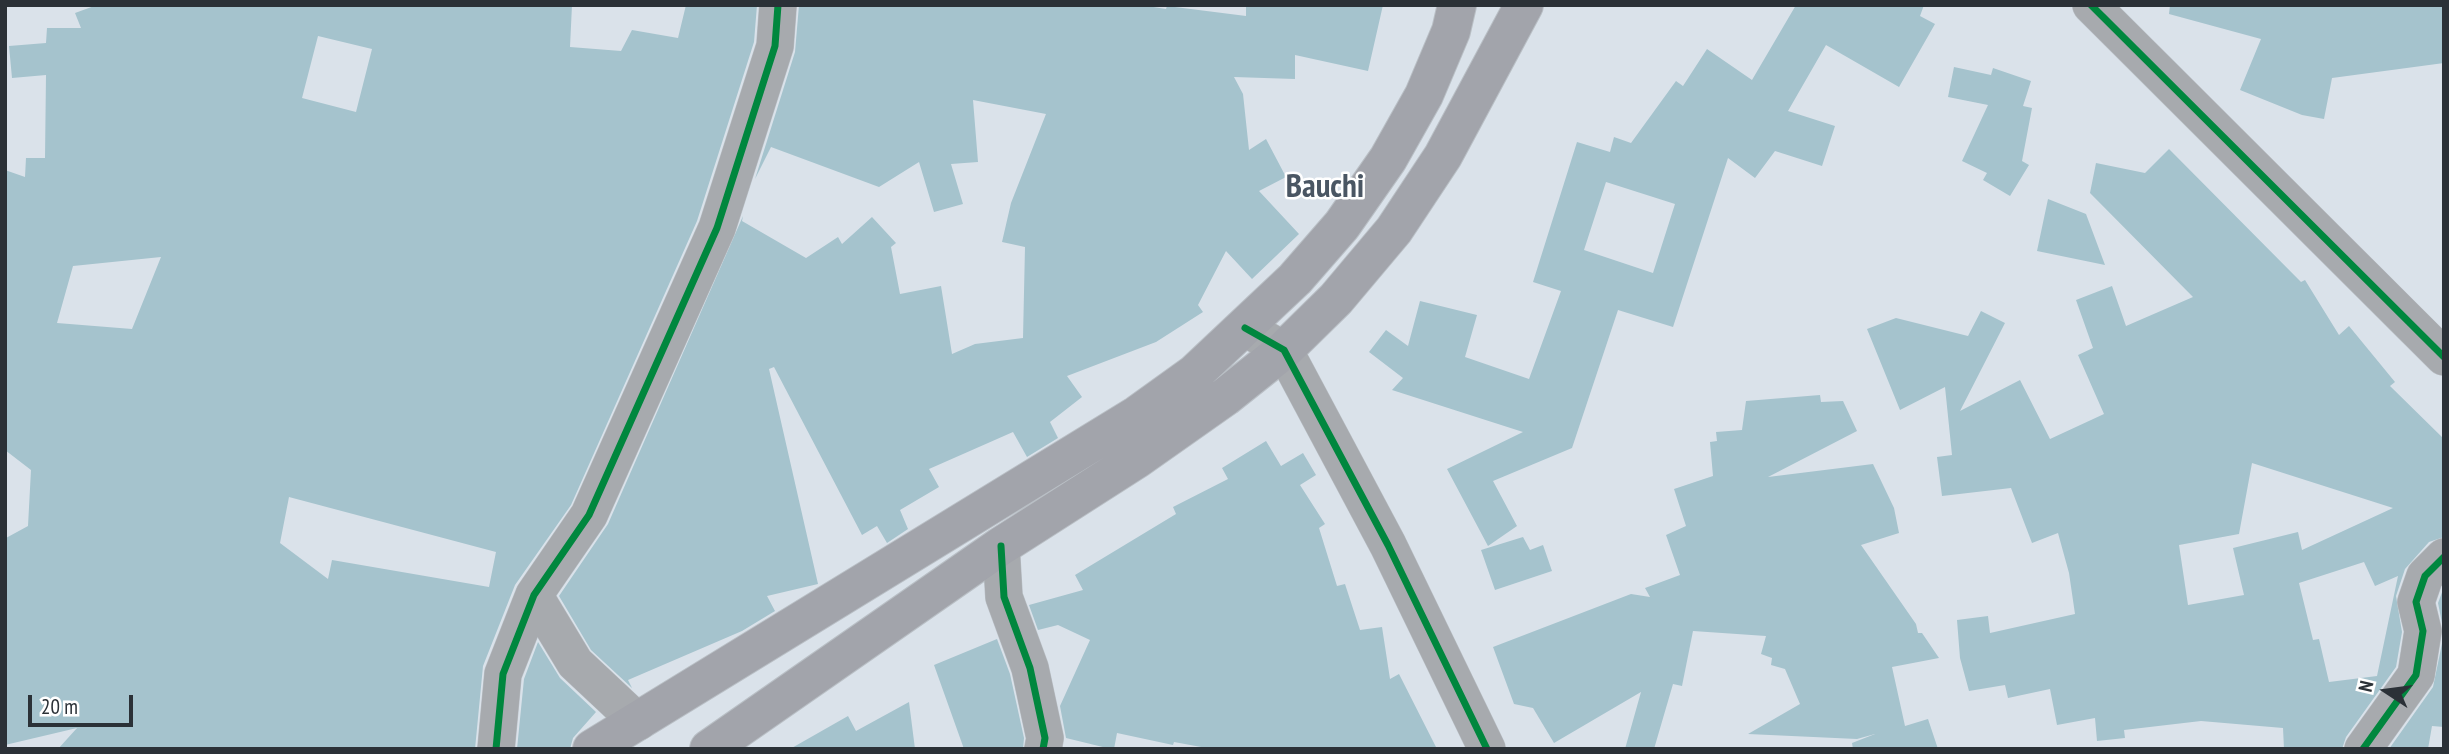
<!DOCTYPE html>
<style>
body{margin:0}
#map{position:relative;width:2449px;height:754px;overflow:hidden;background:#dae2ea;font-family:"PT Sans Narrow",sans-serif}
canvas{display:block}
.frame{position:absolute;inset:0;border:7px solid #2b3137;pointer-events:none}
.north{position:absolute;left:2351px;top:656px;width:70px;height:70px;-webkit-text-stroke:5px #fff;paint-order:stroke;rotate:283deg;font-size:19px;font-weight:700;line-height:28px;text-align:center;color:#2b3137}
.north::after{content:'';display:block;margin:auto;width:24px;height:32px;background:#2b3137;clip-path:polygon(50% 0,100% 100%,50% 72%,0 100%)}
.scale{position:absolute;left:28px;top:695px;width:105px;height:32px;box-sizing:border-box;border:4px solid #2b3137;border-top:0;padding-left:9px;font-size:21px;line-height:24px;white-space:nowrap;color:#2b3137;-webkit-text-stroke:5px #fff;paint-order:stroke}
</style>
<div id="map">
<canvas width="2449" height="754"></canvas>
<div class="frame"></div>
<div class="north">N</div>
<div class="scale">20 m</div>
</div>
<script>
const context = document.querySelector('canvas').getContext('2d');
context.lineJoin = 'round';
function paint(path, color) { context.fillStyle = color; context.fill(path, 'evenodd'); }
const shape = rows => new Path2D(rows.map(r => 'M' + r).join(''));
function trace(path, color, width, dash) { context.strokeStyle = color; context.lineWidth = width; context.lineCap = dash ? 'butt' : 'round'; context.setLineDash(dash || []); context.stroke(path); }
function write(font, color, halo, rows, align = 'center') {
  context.font = font + ' "PT Sans Narrow",sans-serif'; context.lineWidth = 5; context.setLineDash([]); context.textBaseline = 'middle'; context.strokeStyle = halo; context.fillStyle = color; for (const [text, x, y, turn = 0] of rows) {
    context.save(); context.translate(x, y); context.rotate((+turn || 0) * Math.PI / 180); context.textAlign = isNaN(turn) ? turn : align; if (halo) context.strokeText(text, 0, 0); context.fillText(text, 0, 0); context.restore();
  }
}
const building = shape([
 [97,5,572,5,570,47,621,51,632,30,678,38,686,5,757,5,754,42,697,221,571,505,515,585,483,666,475,749,58,749,77,728,5,745,6,538,28,526,31,470,5,450,5,170,25,177,26,158,45,158,46,75,12,78,9,46,46,43,47,28,81,28,75,13],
 [318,36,372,49,356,112,302,98],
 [161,257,132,329,57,323,73,266],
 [289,497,496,552,489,587,332,560,328,579,280,543],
 [799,5,1141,5,1166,9,1167,6,1246,16,1246,5,1383,5,1368,71,1295,55,1295,79,1234,77,1243,94,1249,150,1266,139,1286,177,1259,191,1299,234,1252,279,1226,251,1198,305,1203,312,1156,342,1067,376,1082,397,1050,422,1058,438,1027,457,1013,432,929,469,939,487,900,510,908,529,887,543,877,526,862,535,774,367,769,369,818,584,767,596,775,611,742,631,628,680,632,688,591,650,559,596,608,524,743,216,742,221,806,258,838,237,842,244,872,217,896,243,891,247,900,294,941,286,952,354,975,344,1023,338,1025,247,1002,242,1011,203,1046,114,973,100,978,162,951,164,963,204,934,212,919,162,879,187,771,147,755,179,795,52],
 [1796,5,1924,5,1920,16,1935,24,1899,87,1826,45,1788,111,1835,126,1822,166,1775,151,1755,178,1728,158,1673,327,1618,310,1572,448,1493,481,1517,526,1488,546,1447,469,1523,432,1392,390,1403,378,1369,352,1386,330,1408,346,1420,301,1477,315,1465,357,1529,379,1561,291,1533,282,1577,142,1610,152,1614,137,1631,143,1676,81,1683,86,1707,49,1752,80],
 [1606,182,1675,204,1653,273,1584,250],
 [2170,5,2444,5,2444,63,2332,78,2324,119,2302,115,2240,90,2261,39,2169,14],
 [1954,67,1991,75,1993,68,2031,81,2023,106,2032,108,2022,161,2029,165,2010,196,1983,180,1987,173,1962,161,1988,105,1948,97],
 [2169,149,2301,282,2305,280,2339,335,2349,326,2395,382,2390,386,2444,439,2444,537,2429,542,2405,569,2396,596,2402,632,2396,667,2346,737,2342,749,2284,749,2283,728,2201,721,2124,730,2125,738,2097,741,2095,718,2057,725,2050,689,2008,698,2005,685,1969,691,1960,658,1957,620,1988,616,1990,633,2075,614,2069,573,2058,533,2032,543,2011,488,1942,496,1937,457,1952,455,1945,387,1900,410,1867,329,1896,318,1968,336,1981,311,2005,323,1960,411,2020,380,2050,439,2104,414,2078,355,2093,348,2076,300,2112,286,2126,326,2193,297,2090,193,2096,163,2145,173],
 [2252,463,2393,508,2302,550,2298,532,2233,548,2244,595,2188,605,2179,545,2239,534],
 [2364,562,2375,586,2398,576,2377,676,2329,682,2319,639,2313,640,2299,583],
 [2048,199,2086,214,2105,265,2037,251],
 [1820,395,1821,402,1843,401,1857,431,1768,477,1873,464,1894,508,1899,533,1861,545,1916,624,1918,633,1922,633,1939,658,1892,667,1905,726,1928,719,1938,749,1853,749,1852,743,1875,734,1857,739,1748,734,1800,704,1785,669,1771,665,1772,658,1761,654,1766,636,1693,631,1682,686,1673,684,1654,749,1625,749,1641,692,1554,743,1533,708,1514,704,1493,647,1631,594,1650,597,1645,588,1680,575,1666,535,1686,526,1674,489,1713,476,1710,442,1717,441,1716,432,1742,430,1746,401],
 [1266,441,1281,466,1303,453,1316,475,1300,485,1325,524,1319,528,1337,586,1345,584,1360,630,1382,627,1390,679,1399,674,1437,749,1212,749,1174,742,1173,745,1117,733,1114,749,1111,749,1066,738,1060,706,1090,640,1058,625,1038,630,1029,605,1083,590,1075,575,1176,514,1173,507,1228,479,1222,468],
 [1523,537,1530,550,1543,545,1552,571,1495,590,1481,550],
 [2444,587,2444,633,2438,603],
 [2444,634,2444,727,2432,726,2428,749,2389,749,2433,687],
 [997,639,1010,674,1024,738,1023,749,964,749,934,665],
 [538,642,560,678,596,712,573,738,570,749,517,749,524,679],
 [909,702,915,749,790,749,848,716,856,731]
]);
const minor = shape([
 [2091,5,2444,357],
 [1245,328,1284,350,1388,545,1487,749],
 [1001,546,1004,597,1030,668,1045,738,1043,749],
 [534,595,575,663,638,722],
 [496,749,503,674,534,595,589,515,717,228,775,46,778,5],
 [2363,749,2416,675,2423,631,2416,602,2425,576,2444,557]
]);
const trunk = shape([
 [592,749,1137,415,1194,374,1295,279,1342,225,1388,159,1424,95,1451,31,1457,5],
 [709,749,1001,546,1137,459,1225,397,1284,350,1336,299,1394,230,1443,156,1524,5]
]);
const cycleway = shape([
 [2091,5,2444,357],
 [1245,328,1284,350,1388,545,1487,749],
 [1001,546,1004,597,1030,668,1045,738,1043,749],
 [496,749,503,674,534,595,589,515,717,228,775,46,778,5],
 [2363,749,2416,675,2423,631,2416,602,2425,576,2444,557]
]);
const townNames = [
 ["Bauchi",1325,188]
];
paint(building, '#a5c3cd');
trace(minor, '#b9bfc5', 38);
trace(trunk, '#b9bfc5', 40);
trace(minor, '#a7aaae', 37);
trace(trunk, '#a2a4ab', 38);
trace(cycleway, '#00873e', 7);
write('bold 33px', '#4a5663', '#fff', townNames);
</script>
